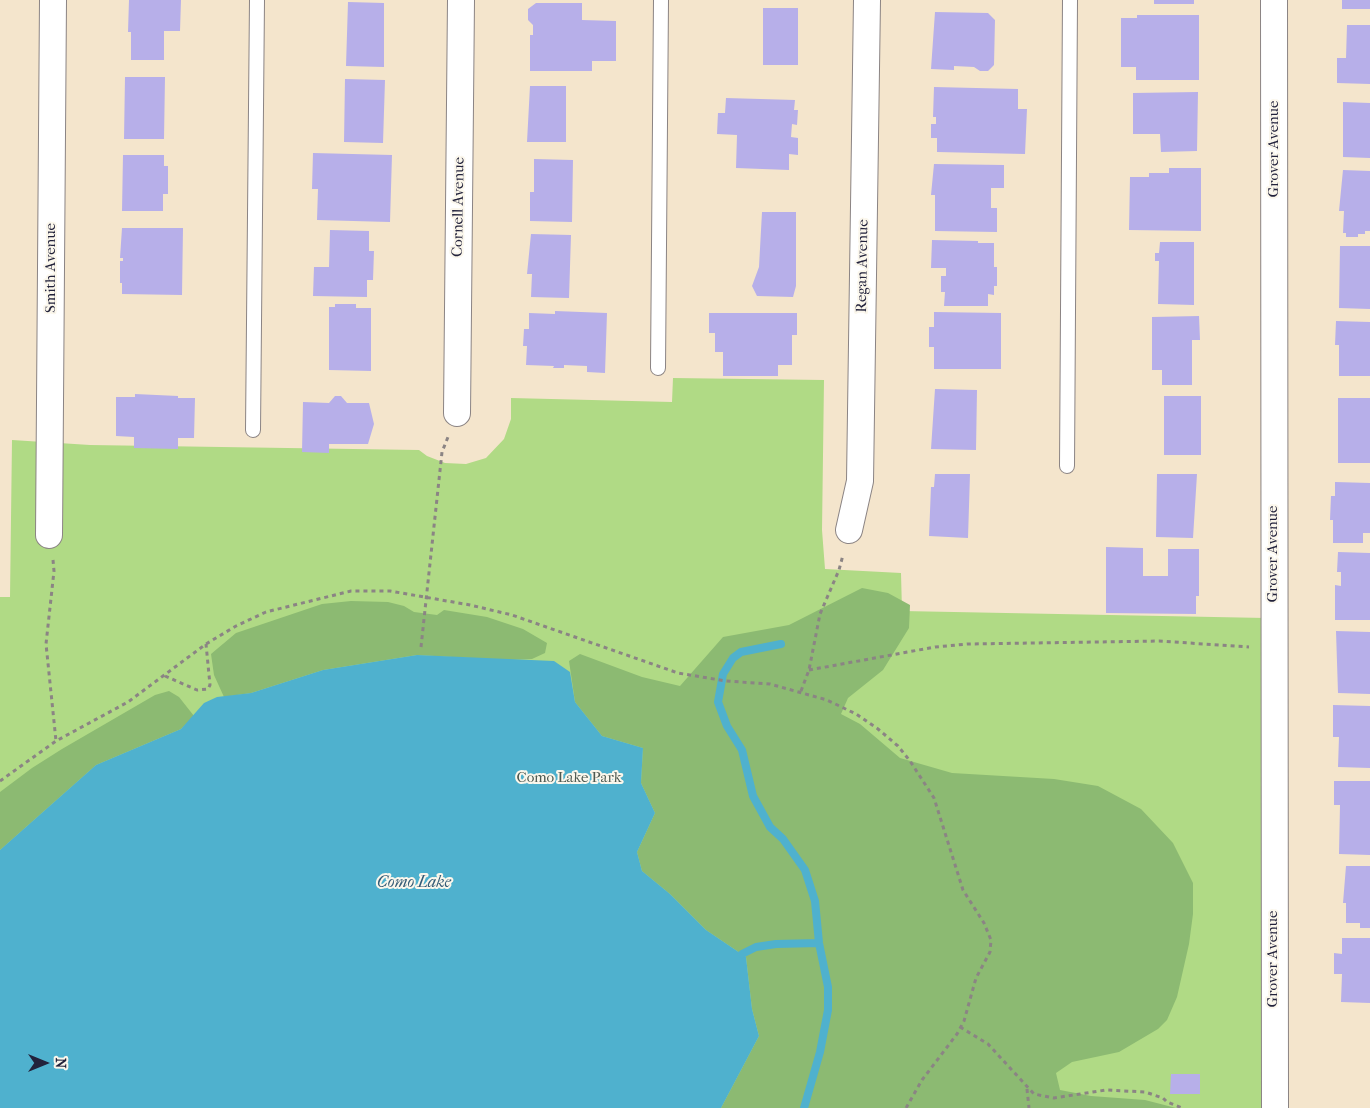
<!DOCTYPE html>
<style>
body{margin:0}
#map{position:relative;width:1370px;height:1108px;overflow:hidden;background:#f4e5cc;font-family:"IM FELL French Canon",serif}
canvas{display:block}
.north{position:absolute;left:20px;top:1038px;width:50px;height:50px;-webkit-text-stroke:4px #fbf7ec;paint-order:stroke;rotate:90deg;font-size:14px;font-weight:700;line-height:20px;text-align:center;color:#22223b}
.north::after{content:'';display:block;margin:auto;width:18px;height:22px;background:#22223b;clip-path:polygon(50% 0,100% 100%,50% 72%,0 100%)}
</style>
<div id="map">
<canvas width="1370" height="1108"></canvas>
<div class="north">N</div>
</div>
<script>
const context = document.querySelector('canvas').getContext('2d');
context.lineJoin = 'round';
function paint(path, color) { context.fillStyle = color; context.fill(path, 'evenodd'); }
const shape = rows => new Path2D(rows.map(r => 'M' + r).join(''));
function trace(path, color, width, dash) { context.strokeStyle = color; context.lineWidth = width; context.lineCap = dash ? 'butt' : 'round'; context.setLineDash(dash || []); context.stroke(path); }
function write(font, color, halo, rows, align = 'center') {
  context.font = font + ' "IM FELL French Canon",serif'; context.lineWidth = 4; context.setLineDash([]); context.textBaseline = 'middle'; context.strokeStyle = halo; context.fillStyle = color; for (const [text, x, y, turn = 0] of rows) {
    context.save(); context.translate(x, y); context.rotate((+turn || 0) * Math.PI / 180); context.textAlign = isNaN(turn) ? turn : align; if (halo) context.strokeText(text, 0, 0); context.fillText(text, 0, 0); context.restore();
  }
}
const green = shape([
 [673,378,824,380,822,530,825,569,901,573,902,611,1266,618,1262,1108,0,1108,0,597,10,597,12,440,90,445,419,450,427,456,445,463,466,464,486,458,504,439,511,419,511,398,672,402]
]);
const forest = shape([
 [862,588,888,593,910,605,909,628,883,670,848,698,841,714,860,724,900,758,952,773,1054,779,1098,786,1141,809,1173,843,1193,883,1193,914,1189,944,1177,997,1167,1020,1158,1029,1119,1052,1072,1062,1056,1073,1060,1090,1091,1096,1145,1100,1176,1108,721,1108,759,1036,752,1009,746,957,706,930,670,894,642,871,637,852,655,813,641,783,643,748,602,736,575,702,569,661,580,654,642,677,680,686,723,637,789,625],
 [351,601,388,602,404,606,414,612,437,615,444,610,487,617,523,629,547,643,545,653,532,659,506,660,417,655,323,670,251,693,224,697,214,675,211,654,236,633,322,604],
 [169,691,179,697,194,716,181,729,96,765,0,850,0,792,32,768,62,749,155,695]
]);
const water = shape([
 [417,655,554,661,570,672,575,702,602,736,643,748,641,783,655,813,637,852,642,871,670,894,706,930,746,957,752,1009,759,1036,721,1108,0,1108,0,850,96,765,181,729,204,703,217,697,251,693,323,670]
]);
const stream = shape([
 [781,644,741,652,733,658,723,674,718,702,727,726,742,750,753,796,770,827,783,839,805,870,815,901,819,943,828,987,828,1010,820,1052,804,1108],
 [742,954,756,947,776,944,819,943]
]);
const building = shape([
 [129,0,181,0,180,31,164,31,164,60,131,60,131,32,128,32],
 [1154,0,1194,0,1194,4,1154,4],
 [1342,0,1370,0,1370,9,1342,9],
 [348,2,384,3,384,67,346,66],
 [536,3,582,3,582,20,616,21,616,61,592,61,592,71,530,71,530,35,533,35,533,25,528,20,528,9],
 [763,8,798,8,798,65,763,65],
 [935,12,988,13,995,20,994,65,988,71,980,71,974,67,954,66,954,70,931,69],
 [1137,15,1199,15,1199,80,1136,80,1136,67,1121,67,1121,18,1137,18],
 [1347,25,1370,25,1370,84,1337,83,1337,58,1346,58],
 [125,77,165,77,164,139,124,139],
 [345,79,385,80,383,143,344,142],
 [530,86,566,86,566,142,527,142],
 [934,87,1018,89,1018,109,1027,109,1025,154,937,152,937,138,931,138,931,124,936,124,936,117,933,117],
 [1198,92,1197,151,1161,152,1160,134,1133,134,1133,93],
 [726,98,795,100,794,110,798,110,797,125,792,124,791,137,798,138,798,155,789,154,789,170,736,168,737,135,717,134,718,113,725,113],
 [1343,102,1370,103,1370,158,1343,157],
 [313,153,392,155,390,222,317,220,318,189,312,189],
 [123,155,164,155,164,166,168,166,168,194,163,194,163,211,122,211],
 [534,159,573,160,572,222,530,221,530,192,534,192],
 [934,164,1004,165,1004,188,991,188,991,208,997,208,997,232,935,231,935,195,931,195],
 [1169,168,1201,168,1201,231,1129,230,1130,177,1149,177,1149,173,1169,173],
 [1343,170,1370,171,1370,231,1365,231,1365,234,1358,234,1358,237,1346,237,1346,233,1343,233,1344,211,1339,211],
 [762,212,796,212,796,286,793,297,757,296,752,286,759,267],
 [122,228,183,228,182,295,122,294,122,283,120,283,120,261,123,261,123,258,120,258],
 [330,230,369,231,369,251,374,251,373,280,367,280,367,297,313,296,314,267,329,267],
 [531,234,571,235,569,298,531,297,532,274,527,274],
 [932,240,978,241,978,243,994,243,994,267,997,267,997,286,994,286,994,295,988,294,988,306,944,306,945,292,941,292,941,276,946,276,946,268,931,268],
 [1160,242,1194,242,1194,305,1158,304,1159,261,1155,261,1155,253,1159,253],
 [1340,246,1370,246,1370,309,1339,308],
 [335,304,356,304,356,308,371,308,371,371,329,370,329,307,335,307],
 [555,311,607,313,605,373,587,372,587,366,564,365,564,368,553,368,554,366,526,365,527,346,523,346,524,329,529,329,529,313,555,314],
 [934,312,1001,313,1001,369,934,369,934,347,929,347,929,327,934,327],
 [709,313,797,313,797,335,792,335,792,365,778,365,778,376,723,376,723,352,715,352,715,333,709,333],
 [1199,316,1200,340,1192,340,1192,385,1162,385,1162,370,1152,370,1152,317],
 [1336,321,1370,322,1370,376,1339,376,1339,345,1335,345],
 [935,389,977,390,976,450,931,449],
 [135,394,178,396,178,398,195,398,194,438,178,438,178,449,134,448,134,437,116,436,116,397,135,397],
 [335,396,341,396,347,403,369,403,374,424,368,444,329,444,329,453,302,452,303,402,329,403],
 [1164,396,1201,396,1201,455,1164,455],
 [1338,398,1370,398,1370,463,1338,463],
 [935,474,970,474,968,538,929,536,931,487,934,487],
 [1157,474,1197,474,1193,538,1156,537],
 [1335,482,1370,483,1370,533,1363,533,1363,543,1333,543,1333,520,1330,520,1331,496,1335,496],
 [1106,547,1143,548,1143,576,1168,576,1168,549,1199,549,1199,596,1196,596,1196,614,1106,613],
 [1338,552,1370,553,1370,620,1335,620,1335,585,1341,586,1341,572,1337,572],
 [1336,631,1370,632,1370,694,1338,693],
 [1333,705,1370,706,1370,768,1338,767,1339,737,1333,737],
 [1334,781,1370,781,1370,855,1339,854,1340,805,1334,805],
 [1346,866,1370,866,1370,928,1360,928,1360,923,1346,923,1346,903,1343,903],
 [1342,938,1370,938,1370,1003,1341,1002,1342,974,1334,974,1334,953,1342,954],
 [1171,1074,1200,1074,1200,1094,1170,1094]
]);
const path = shape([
 [53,560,54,571,46,644,56,741],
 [421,647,442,452,448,437],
 [809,670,935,647,968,644,1159,641,1249,647],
 [165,676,197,690,208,689,210,685,206,644],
 [801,691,809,670,820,614,839,570,843,555],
 [0,781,56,741,128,702,206,644,236,626,266,612,351,591,390,591,470,605,512,615,678,673,726,681,770,684,827,700,856,714,878,729,898,746,910,761,934,798,963,890,984,923,991,940,990,952,976,978,964,1021,957,1034,922,1080,906,1108],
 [960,1027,988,1044,1034,1094,1054,1098,1106,1090,1145,1092,1163,1098,1167,1102,1182,1108],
 [1027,1089,1029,1108]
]);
const service = shape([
 [658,368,661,0],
 [253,430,257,0],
 [1067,466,1070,0]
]);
const minor = shape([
 [1274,0,1275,1108],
 [457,413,461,0],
 [849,530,860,481,867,0],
 [49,535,53,0]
]);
const streetNames = [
 ["Grover Avenue",1274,149,-90],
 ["Cornell Avenue",459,207,-89],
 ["Regan Avenue",863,266,-89],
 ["Smith Avenue",51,268,-90],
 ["Grover Avenue",1273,554,-90],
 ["Grover Avenue",1273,959,-90]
];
const parkNames = [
 ["Como Lake Park",569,778]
];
const waterNames = [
 ["Como Lake",414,883]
];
paint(green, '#b0da85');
paint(forest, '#8cba72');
paint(water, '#4fb1ce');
trace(stream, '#4fb1ce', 8);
paint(building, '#b7afe9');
trace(service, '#8b8484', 16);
trace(minor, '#8b8484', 28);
trace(path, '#8b8484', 3, [4, 4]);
trace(service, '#fff', 14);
trace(minor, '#fff', 26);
write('15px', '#22223b', '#fbf7ec', streetNames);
write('15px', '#4d5951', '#fbf7ec', parkNames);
write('italic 16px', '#345b76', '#fbf7ec', waterNames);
</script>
